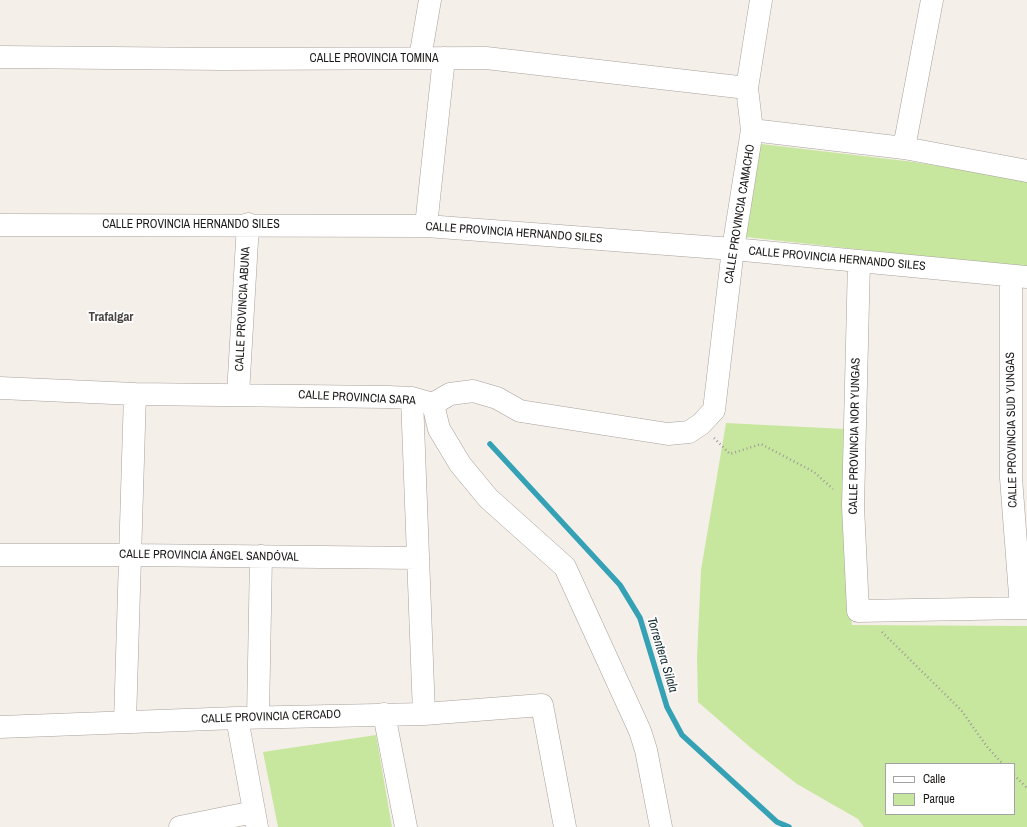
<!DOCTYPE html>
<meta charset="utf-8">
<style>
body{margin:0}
#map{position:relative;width:1027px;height:827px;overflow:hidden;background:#f5efea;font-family:"Archivo Narrow",sans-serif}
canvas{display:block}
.legend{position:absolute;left:885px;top:763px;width:130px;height:52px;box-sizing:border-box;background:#fff;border:1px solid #a4a3a3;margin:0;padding:5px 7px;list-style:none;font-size:12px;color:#1b1918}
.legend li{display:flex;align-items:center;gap:8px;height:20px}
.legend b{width:20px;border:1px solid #a4a3a3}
</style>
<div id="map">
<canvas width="1027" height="827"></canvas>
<ul class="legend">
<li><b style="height:5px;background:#fff"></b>Calle</li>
<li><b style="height:11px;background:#c8e79e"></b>Parque</li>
</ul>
</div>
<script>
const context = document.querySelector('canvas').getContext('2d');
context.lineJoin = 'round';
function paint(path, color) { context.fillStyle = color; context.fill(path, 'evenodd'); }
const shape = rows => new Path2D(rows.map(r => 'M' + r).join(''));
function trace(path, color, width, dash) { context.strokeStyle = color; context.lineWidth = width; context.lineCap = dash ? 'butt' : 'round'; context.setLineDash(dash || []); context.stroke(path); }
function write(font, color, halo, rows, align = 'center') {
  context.font = font + ' "Archivo Narrow",sans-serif'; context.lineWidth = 3.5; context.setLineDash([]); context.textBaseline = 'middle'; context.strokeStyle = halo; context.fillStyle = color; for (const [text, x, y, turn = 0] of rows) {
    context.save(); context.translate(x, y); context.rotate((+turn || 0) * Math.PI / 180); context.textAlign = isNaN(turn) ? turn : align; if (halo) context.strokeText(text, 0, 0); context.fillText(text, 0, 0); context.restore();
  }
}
const green = shape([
 [761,144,914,162,1027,181,1027,268,746,237],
 [726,423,845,429,844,555,852,625,1027,626,1027,827,864,827,858,819,797,784,751,748,698,702,697,658,701,570],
 [886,764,1014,764,1014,814,886,814],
 [376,735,392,827,278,827,263,752]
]);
const stream = shape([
 [490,444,620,585,640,618,667,707,682,735,777,822,789,827]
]);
const path = shape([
 [714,438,730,454,761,444,814,472,833,489],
 [882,632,961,710,988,748,1003,764],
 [1014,775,1027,788]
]);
const minor = shape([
 [0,57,223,59,486,58,747,88],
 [420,58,430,0],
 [752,130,904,148,1027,171],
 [904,148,932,0],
 [0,225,426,226,733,249,1027,277],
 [426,226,444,58],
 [859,261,853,506,858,611,1027,608],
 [1011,276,1011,478,1021,608],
 [0,388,135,394,388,397,412,398,433,404,450,394,473,391,497,398,520,411,668,434,689,432,701,424,714,410,733,249,752,130,747,88,761,0],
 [238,394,248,224],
 [412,398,424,714],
 [433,404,439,429,460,464,488,498,565,567,640,731,646,750,661,827],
 [0,555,129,555,418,558],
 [384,714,406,827],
 [258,717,261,556],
 [237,718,257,827],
 [125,722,135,394],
 [0,727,237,718,424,714,542,705,565,827],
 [180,827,254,812]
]);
const streetNames = [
 ["CALLE PROVINCIA TOMINA",374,59],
 ["CALLE PROVINCIA CAMACHO",740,214,-81],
 ["CALLE PROVINCIA HERNANDO SILES",191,225],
 ["CALLE PROVINCIA HERNANDO SILES",514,233,4],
 ["CALLE PROVINCIA HERNANDO SILES",837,259,5],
 ["CALLE PROVINCIA ABUNA",243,309,-87],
 ["CALLE PROVINCIA SARA",357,398,3],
 ["CALLE PROVINCIA SUD YUNGAS",1012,430,-91],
 ["CALLE PROVINCIA NOR YUNGAS",855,436,-89],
 ["CALLE PROVINCIA ÁNGEL SANDÓVAL",209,556,1],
 ["CALLE PROVINCIA CERCADO",271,717,-2]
];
const neighbourhoodNames = [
 ["Trafalgar",111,318]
];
const waterNames = [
 ["Torrentera Silala",662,655,73]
];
paint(green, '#c8e79e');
trace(stream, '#34a2b4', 5.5);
trace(minor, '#a7a19c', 23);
trace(path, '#9e9a96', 2.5, [1, 3]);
trace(minor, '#fff', 22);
write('12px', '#1b1918', '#fff', streetNames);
write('bold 13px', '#494440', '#fff', neighbourhoodNames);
write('italic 13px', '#193035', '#fff', waterNames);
</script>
